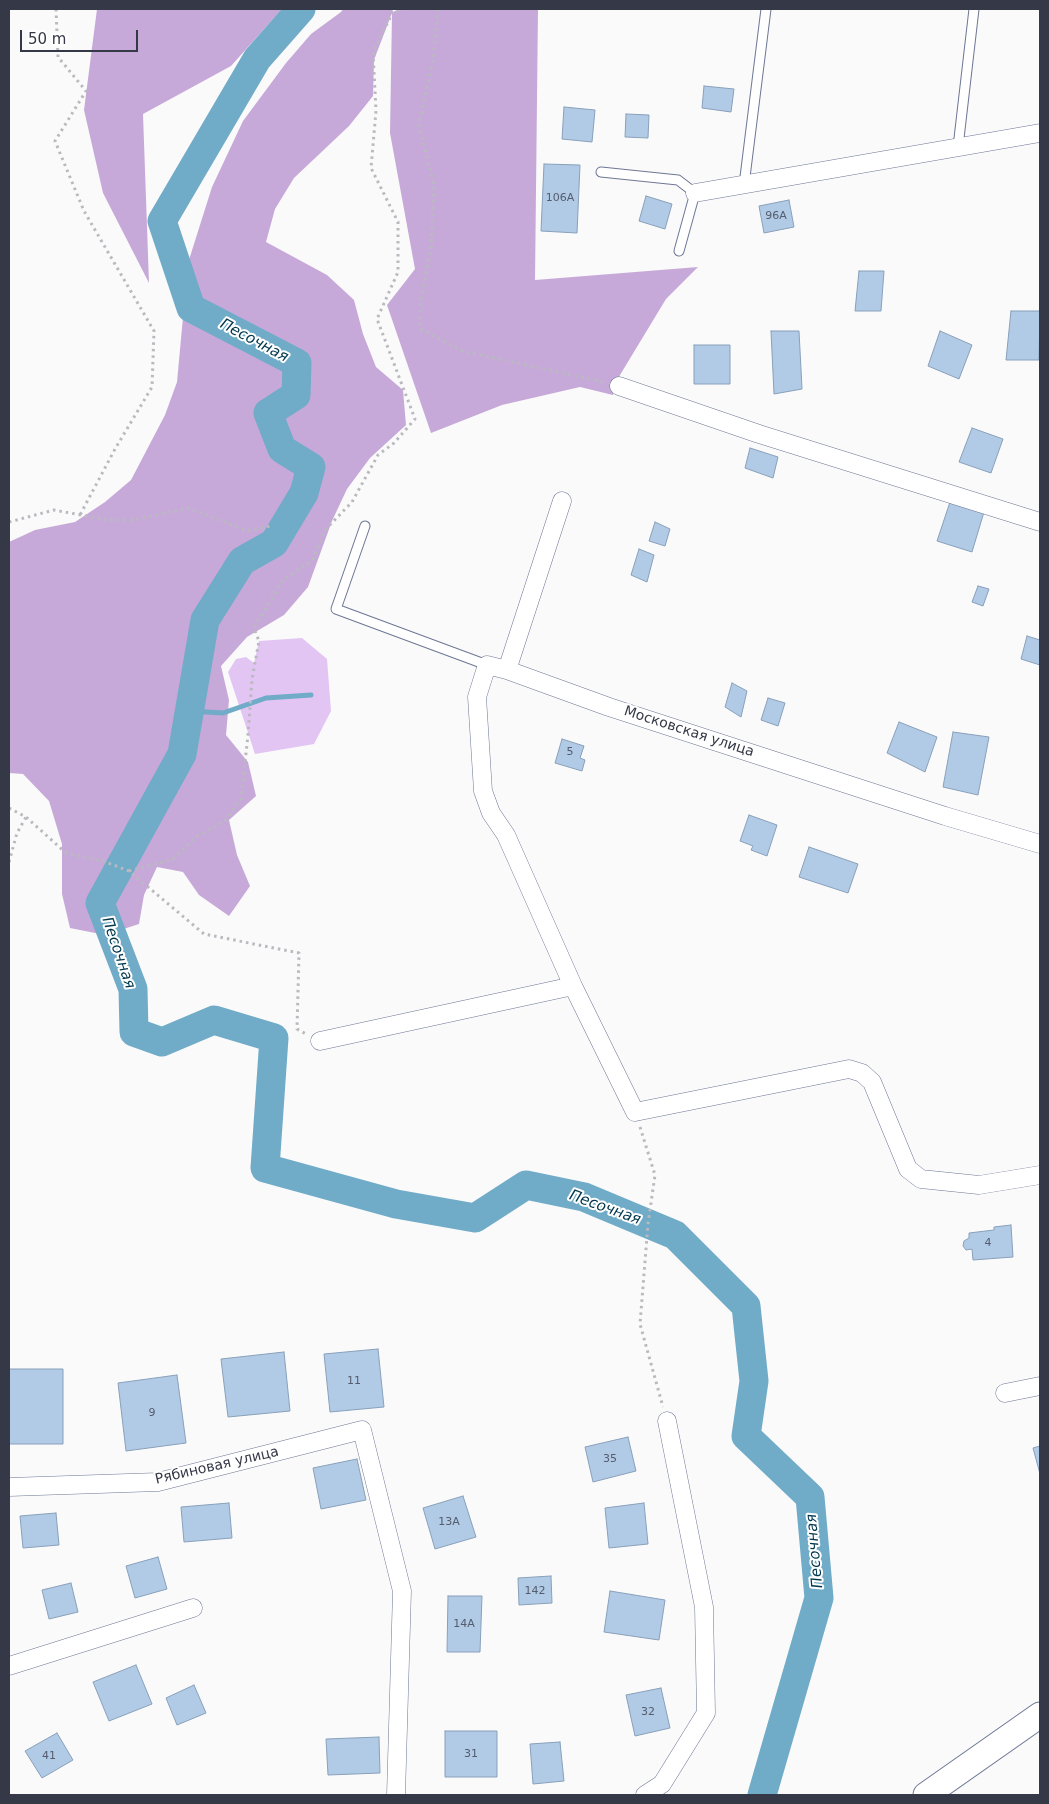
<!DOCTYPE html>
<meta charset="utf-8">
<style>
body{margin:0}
#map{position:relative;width:1049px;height:1804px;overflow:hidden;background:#fafafa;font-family:"DejaVu Sans",sans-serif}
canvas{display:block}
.frame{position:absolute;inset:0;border:10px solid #353947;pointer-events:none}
.scale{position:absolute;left:20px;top:30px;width:118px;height:22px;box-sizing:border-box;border:2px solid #353947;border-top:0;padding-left:6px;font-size:15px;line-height:18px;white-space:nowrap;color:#353947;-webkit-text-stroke:4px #fff;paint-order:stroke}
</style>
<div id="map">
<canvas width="1049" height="1804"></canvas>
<div class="frame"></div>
<div class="scale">50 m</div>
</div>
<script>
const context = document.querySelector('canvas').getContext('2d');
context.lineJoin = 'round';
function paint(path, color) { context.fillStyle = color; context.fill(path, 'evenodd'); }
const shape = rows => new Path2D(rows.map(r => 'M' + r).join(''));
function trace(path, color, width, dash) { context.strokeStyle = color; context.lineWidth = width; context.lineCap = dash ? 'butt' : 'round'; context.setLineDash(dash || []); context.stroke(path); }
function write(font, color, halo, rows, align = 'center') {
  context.font = font + ' "DejaVu Sans",sans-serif'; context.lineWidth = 4; context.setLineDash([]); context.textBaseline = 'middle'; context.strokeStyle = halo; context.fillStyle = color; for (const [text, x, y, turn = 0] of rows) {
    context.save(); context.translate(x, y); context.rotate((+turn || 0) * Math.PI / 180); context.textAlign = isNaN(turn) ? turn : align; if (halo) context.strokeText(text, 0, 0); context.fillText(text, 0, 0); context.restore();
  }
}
const green = shape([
 [302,638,327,659,331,711,314,744,255,754,228,672,236,659,246,657,254,663,259,641]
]);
const forest = shape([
 [97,9,282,9,231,66,143,114,149,283,103,193,84,110],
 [343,9,392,9,393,12,399,9,538,9,535,280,698,267,666,299,620,375,613,395,580,387,502,405,431,433,387,305,415,269,390,133,392,13,374,60,373,96,349,126,294,178,275,209,266,242,327,275,354,300,363,334,376,367,403,390,406,425,370,458,347,489,332,521,308,587,284,615,247,637,221,666,229,700,226,735,248,762,256,796,229,820,237,855,250,886,229,916,199,895,183,872,157,867,144,895,139,924,105,935,70,928,62,894,62,844,49,801,23,774,9,773,9,542,35,530,75,522,105,502,131,480,165,415,177,382,188,263,212,187,243,121,286,63,311,34,341,12]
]);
const stream = shape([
 [190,711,223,713,266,698,311,695]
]);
const river = shape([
 [301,9,257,59,162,221,191,308,297,363,296,395,268,413,282,449,311,467,304,493,274,543,242,561,205,620,182,754,100,903,133,989,134,1032,162,1042,214,1020,274,1038,265,1168,396,1204,475,1218,526,1185,584,1197,675,1235,746,1306,754,1381,746,1436,810,1497,819,1598,762,1795]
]);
const building = shape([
 [704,86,734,89,731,112,702,108,704,86],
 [564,107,595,110,592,142,562,139,564,107],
 [626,114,649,115,648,138,625,137,626,114],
 [544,164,580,165,577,233,541,231,544,164],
 [646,196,672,204,665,229,639,221,646,196],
 [789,200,794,227,764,233,759,206,789,200],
 [859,271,884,271,881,311,855,311,859,271],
 [1011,311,1040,311,1039,360,1006,360,1011,311],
 [771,331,799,331,802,389,774,394,771,331],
 [940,331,972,345,959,379,928,366,940,331],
 [694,345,730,345,730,384,694,384,694,345],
 [972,428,1003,439,991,473,959,462,972,428],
 [750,448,778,457,773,478,745,468,750,448],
 [950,502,984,512,972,552,937,541,950,502],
 [655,522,670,529,665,546,649,541,655,522],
 [639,549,654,555,647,582,631,575,639,549],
 [978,586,989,589,983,606,972,602,978,586],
 [1027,636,1040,640,1040,665,1021,659,1027,636],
 [732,683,747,691,741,717,725,707,732,683],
 [768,698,785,703,778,726,761,720,768,698],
 [899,722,937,737,925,772,887,753,899,722],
 [953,732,989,737,978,795,943,787,953,732],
 [562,739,584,746,580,758,585,760,582,771,555,763,562,739],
 [749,815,777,825,767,856,751,850,753,846,740,841,749,815],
 [809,847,858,864,848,893,799,877,809,847],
 [1011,1225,1013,1257,973,1260,972,1249,966,1250,963,1246,964,1241,969,1238,969,1233,994,1230,994,1227,1011,1225],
 [378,1349,384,1407,330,1412,324,1354,378,1349],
 [284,1352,290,1411,228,1417,221,1359,284,1352],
 [9,1369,63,1369,63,1444,9,1444,9,1369],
 [177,1375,186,1443,126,1451,118,1383,177,1375],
 [628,1437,636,1471,593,1482,585,1447,628,1437],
 [1040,1446,1040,1474,1033,1448,1040,1446],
 [357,1459,366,1500,321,1509,313,1468,357,1459],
 [463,1496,476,1537,435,1549,423,1508,463,1496],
 [229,1503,232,1538,184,1542,181,1507,229,1503],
 [644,1503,648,1544,609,1548,605,1508,644,1503],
 [56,1513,59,1545,23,1548,20,1516,56,1513],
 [158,1557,167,1589,135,1598,126,1566,158,1557],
 [551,1576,552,1603,519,1605,518,1578,551,1576],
 [71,1583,78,1612,49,1619,42,1590,71,1583],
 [610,1591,665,1600,659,1640,604,1632,610,1591],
 [448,1596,482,1596,480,1652,447,1652,448,1596],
 [136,1665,152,1704,109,1721,93,1682,136,1665],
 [194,1685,206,1713,177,1725,166,1698,194,1685],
 [661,1688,670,1728,635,1736,626,1695,661,1688],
 [445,1731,497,1731,497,1777,445,1777,445,1731],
 [57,1733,73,1760,42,1778,25,1751,57,1733],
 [379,1737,380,1773,328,1775,326,1739,379,1737],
 [560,1742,564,1781,533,1784,530,1744,560,1742]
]);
const path = shape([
 [56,9,58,57,86,91,55,141,84,211,154,331,152,387,115,449,80,515],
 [438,9,433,60,419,125,434,185,431,249,421,298,420,329,463,351,604,382],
 [9,522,54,510,108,520,134,520,188,508,248,531,271,526],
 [9,808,26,817,66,853,103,861,129,871,204,934,299,953,297,1029,306,1034],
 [9,862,17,833,26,817],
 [129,871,173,859,197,836,225,821,241,799,248,735,252,679,259,641,254,628,283,580,313,560,324,531,352,502,378,455,394,443,415,419,377,319,398,272,398,222,371,168,376,111,373,52,393,12,407,9],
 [640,1127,655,1175,648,1224,640,1324,663,1407]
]);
const service = shape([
 [958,147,974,9],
 [601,172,678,180,695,193,679,251],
 [744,185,766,9],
 [365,526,336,609,487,665]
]);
const minor = shape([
 [695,193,1040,133],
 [619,386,759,434,1040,522],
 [562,501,507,670,609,707,945,816,1040,844],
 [573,986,635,1112,849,1069,862,1073,872,1082,908,1169,921,1179,979,1185,1040,1175],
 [320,1041,573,986,506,835,491,813,483,791,477,697,487,665,507,670],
 [1005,1393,1040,1386],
 [9,1487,158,1482,362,1430,402,1591,396,1795],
 [9,1666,193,1608],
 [645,1795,662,1784,706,1713,704,1607,667,1421]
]);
const secondary = shape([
 [926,1795,1040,1715]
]);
const numberNames = [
 ["106А",560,198],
 ["96А",776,216],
 ["5",570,752],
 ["4",988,1243],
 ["11",354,1381],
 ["9",152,1413],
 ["35",610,1459],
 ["13А",449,1522],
 ["142",535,1591],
 ["14А",464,1624],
 ["32",648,1712],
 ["31",471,1754],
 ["41",49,1756]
];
const streetNames = [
 ["Московская улица",689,732,18],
 ["Рябиновая улица",217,1466,-13]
];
const waterNames = [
 ["Песочная",254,341,28],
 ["Песочная",118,953,71],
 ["Песочная",605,1208,20],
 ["Песочная",815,1551,-95]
];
paint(green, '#e2c5f3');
paint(forest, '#c7a9d9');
trace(stream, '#70abc8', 5);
trace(river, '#70abc8', 29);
paint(building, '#b1cae5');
trace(building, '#88a0ba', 1);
trace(service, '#6e7795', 11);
trace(minor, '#6e7795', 19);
trace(secondary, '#6e7795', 27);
trace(path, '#b9babf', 3, [2.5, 4]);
trace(service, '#fff', 9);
trace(minor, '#fff', 18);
trace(secondary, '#fff', 25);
write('11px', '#545d6e', null, numberNames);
write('14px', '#353947', '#fff', streetNames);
write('italic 15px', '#01374c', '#fff', waterNames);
</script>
